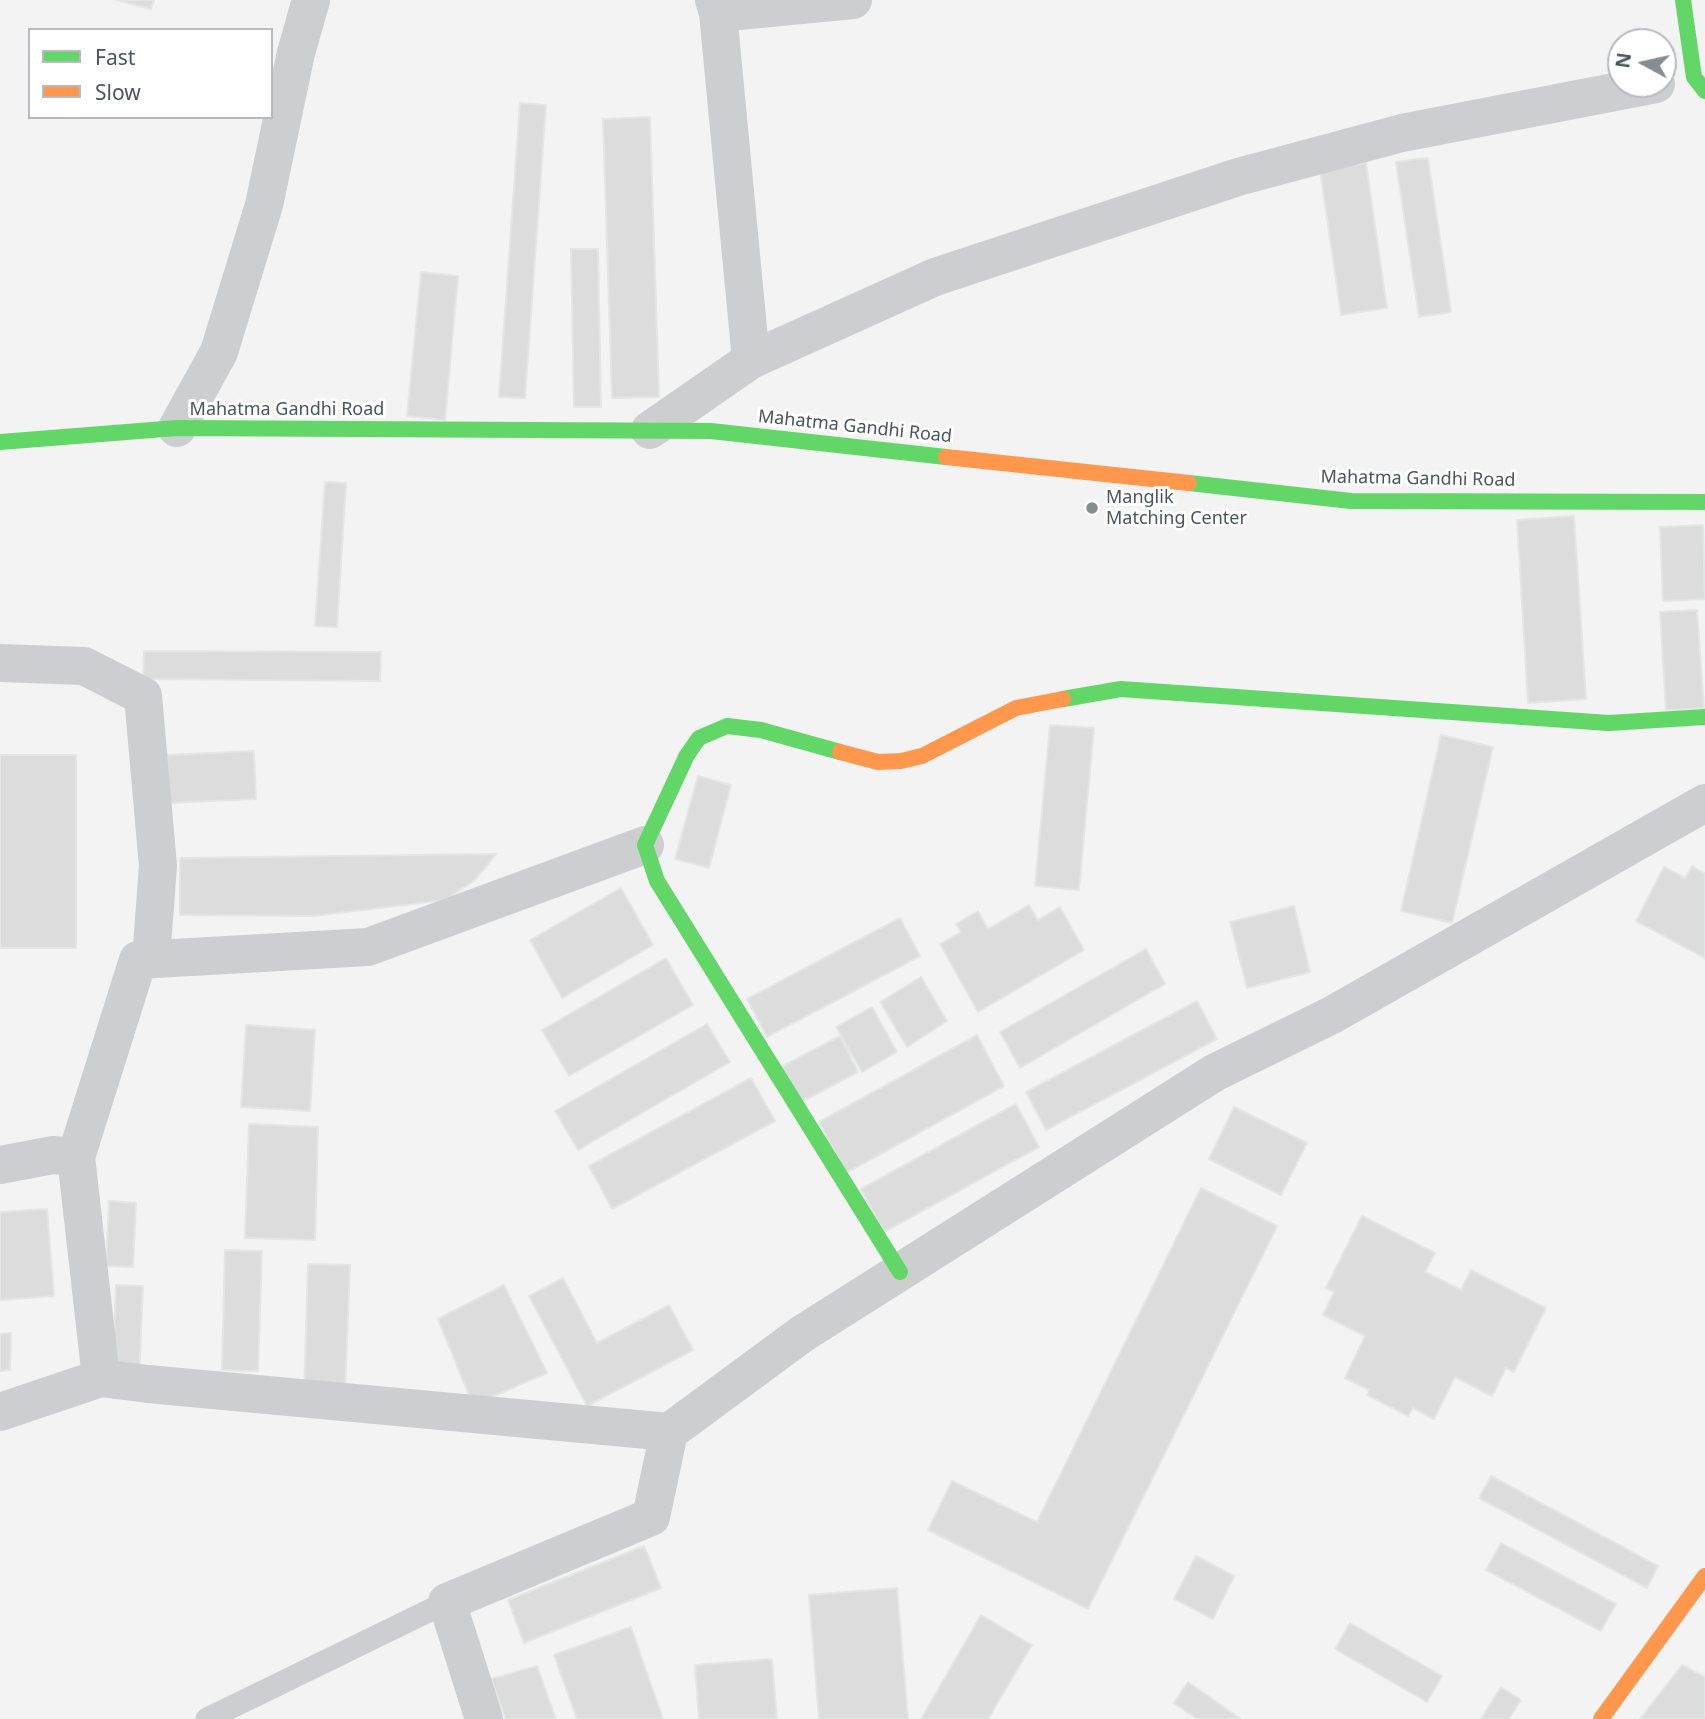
<!DOCTYPE html>
<style>
body{margin:0}
#map{position:relative;width:1705px;height:1719px;overflow:hidden;background:#f3f3f3;font-family:"Noto Sans",sans-serif}
canvas{display:block}
.legend{position:absolute;left:28px;top:28px;width:245px;height:91px;box-sizing:border-box;background:#fff;border:2px solid #b7bbbf;margin:0;padding:9px 12px;list-style:none;font-size:21px;color:#4a555e}
.legend li{display:flex;align-items:center;gap:14px;height:35px}
.legend b{width:35px;border:2px solid #b7bbbf}
.north{position:absolute;left:1607px;top:28px;width:70px;height:70px;box-sizing:border-box;background:#fff;border:2px solid #b7bbbf;border-radius:50%;rotate:278deg;font-size:19px;font-weight:700;line-height:28px;text-align:center;color:#4a555e}
.north::after{content:'';display:block;margin:auto;width:24px;height:32px;background:#858c92;clip-path:polygon(50% 0,100% 100%,50% 72%,0 100%)}
</style>
<div id="map">
<canvas width="1705" height="1719"></canvas>
<ul class="legend">
<li><b style="height:9px;background:#63d668"></b>Fast</li>
<li><b style="height:9px;background:#ff974d"></b>Slow</li>
</ul>
<div class="north">N</div>
</div>
<script>
const context = document.querySelector('canvas').getContext('2d');
context.lineJoin = 'round';
function paint(path, color) { context.fillStyle = color; context.fill(path, 'evenodd'); }
const shape = rows => new Path2D(rows.map(r => 'M' + r).join(''));
function trace(path, color, width, dash) { context.strokeStyle = color; context.lineWidth = width; context.lineCap = dash ? 'butt' : 'round'; context.setLineDash(dash || []); context.stroke(path); }
function write(font, color, halo, rows, align = 'center') {
  context.font = font + ' "Noto Sans",sans-serif'; context.lineWidth = 6; context.setLineDash([]); context.textBaseline = 'middle'; context.strokeStyle = halo; context.fillStyle = color; for (const [text, x, y, turn = 0] of rows) {
    context.save(); context.translate(x, y); context.rotate((+turn || 0) * Math.PI / 180); context.textAlign = isNaN(turn) ? turn : align; if (halo) context.strokeText(text, 0, 0); context.fillText(text, 0, 0); context.restore();
  }
}
const building = shape([
 [116,0,154,0,151,9,116,0],
 [520,103,546,105,525,398,499,397,520,103],
 [650,117,659,397,612,398,603,119,650,117],
 [1428,158,1451,312,1419,317,1396,162,1428,158],
 [1366,163,1387,308,1341,315,1320,170,1366,163],
 [571,249,598,249,601,407,574,407,571,249],
 [421,272,458,276,445,420,407,416,421,272],
 [325,482,346,483,337,627,315,626,325,482],
 [1574,516,1586,699,1528,703,1517,520,1574,516],
 [1703,525,1705,599,1663,601,1660,527,1703,525],
 [1697,610,1704,708,1666,710,1660,612,1697,610],
 [144,651,381,652,380,681,143,679,144,651],
 [1050,725,1094,728,1079,890,1035,886,1050,725],
 [1441,735,1493,747,1452,923,1401,911,1441,735],
 [254,751,256,799,169,803,167,755,254,751],
 [0,755,76,755,76,948,0,948,0,755],
 [698,776,731,785,709,868,675,859,698,776],
 [496,854,475,880,445,900,314,916,180,915,180,858,496,854],
 [1692,866,1705,874,1705,958,1636,921,1664,867,1685,878,1692,866],
 [621,888,653,945,562,998,530,940,621,888],
 [1029,905,1038,920,1060,907,1084,950,978,1012,940,944,961,932,956,924,978,911,988,929,1029,905],
 [1294,906,1310,972,1247,988,1230,922,1294,906],
 [900,918,920,956,767,1037,747,999,900,918],
 [1146,949,1165,984,1020,1068,1000,1032,1146,949],
 [666,958,693,1005,569,1076,542,1030,666,958],
 [921,977,947,1021,907,1047,880,1002,921,977],
 [1197,1001,1217,1039,1046,1130,1026,1092,1197,1001],
 [872,1007,897,1052,862,1072,836,1027,872,1007],
 [707,1024,730,1062,578,1150,555,1111,707,1024],
 [246,1025,315,1030,310,1111,241,1107,246,1025],
 [977,1035,1004,1086,846,1173,819,1122,977,1035],
 [840,1036,858,1072,799,1103,781,1067,840,1036],
 [751,1078,775,1121,612,1209,589,1166,751,1078],
 [1016,1104,1039,1147,884,1232,861,1189,1016,1104],
 [1234,1107,1307,1143,1281,1195,1209,1159,1234,1107],
 [249,1124,318,1127,315,1240,245,1238,249,1124],
 [1201,1188,1277,1226,1088,1609,928,1530,952,1481,1037,1522,1201,1188],
 [109,1201,136,1203,133,1267,106,1266,109,1201],
 [47,1209,54,1296,0,1300,0,1212,47,1209],
 [1362,1216,1435,1253,1425,1272,1461,1290,1471,1270,1546,1308,1514,1372,1506,1368,1492,1396,1455,1377,1434,1419,1413,1408,1408,1416,1367,1395,1369,1390,1345,1378,1365,1336,1323,1315,1334,1292,1326,1288,1362,1216],
 [225,1250,262,1251,258,1371,222,1370,225,1250],
 [308,1264,350,1265,345,1393,304,1392,308,1264],
 [563,1278,597,1343,669,1305,693,1350,587,1406,529,1296,563,1278],
 [116,1285,143,1286,139,1382,112,1381,116,1285],
 [504,1285,547,1373,473,1405,438,1319,504,1285],
 [11,1333,10,1370,0,1371,0,1334,11,1333],
 [1491,1476,1658,1566,1647,1588,1479,1498,1491,1476],
 [1501,1543,1616,1604,1601,1631,1486,1570,1501,1543],
 [644,1546,661,1588,524,1643,508,1600,644,1546],
 [1196,1556,1234,1576,1213,1619,1174,1599,1196,1556],
 [897,1588,908,1719,819,1719,809,1595,897,1588],
 [981,1615,1032,1645,988,1719,921,1719,981,1615],
 [1350,1623,1442,1676,1427,1702,1335,1649,1350,1623],
 [631,1627,663,1719,577,1719,554,1655,631,1627],
 [772,1659,777,1719,699,1719,695,1665,772,1659],
 [1682,1665,1705,1677,1705,1719,1640,1719,1682,1665],
 [537,1666,556,1719,506,1719,491,1679,537,1666],
 [1188,1682,1241,1719,1197,1719,1174,1703,1188,1682],
 [1501,1687,1521,1700,1509,1719,1481,1719,1501,1687]
]);
const lane = shape([
 [207,1719,447,1602]
]);
const street = shape([
 [714,0,718,13,751,360],
 [718,13,853,0],
 [177,428,219,352,264,205,296,53,311,0],
 [650,430,751,360,935,277,1238,177,1402,133,1656,84],
 [0,663,84,666,143,696,158,866,151,959],
 [0,1165,53,1155,76,1157],
 [101,1378,76,1157,138,960,368,947,645,845],
 [0,1412,101,1378,148,1384,669,1432],
 [484,1719,447,1602,651,1517,669,1432,802,1334,1214,1073,1332,1015,1705,803]
]);
const fast = shape([
 [1683,0,1694,77,1705,91],
 [0,442,177,428,711,431,946,457],
 [1189,483,1351,501,1705,502],
 [1063,699,1121,689,1609,723,1705,717],
 [840,752,761,730,727,726,699,738,687,755,645,845,657,881,900,1272]
]);
const slow = shape([
 [946,457,1189,483],
 [840,752,878,762,901,761,922,756,1016,708,1063,699],
 [1601,1719,1705,1576]
]);
const markers = [
 [1092,508,7,"#858c92"]
];
const streetNames = [
 ["Mahatma Gandhi Road",287,410],
 ["Mahatma Gandhi Road",855,427,6],
 ["Mahatma Gandhi Road",1418,479,1]
];
const poiNames = [
 ["Manglik",1106,498],
 ["Matching Center",1106,519]
];
paint(building, '#dcdcdd');
trace(building, '#e4e5e5', 2);
trace(lane, '#cdced0', 23);
trace(street, '#cdced0', 38);
trace(fast, '#63d668', 16);
trace(slow, '#ff974d', 16);
for (const [x, y, r, color] of markers) { const dot = new Path2D(); dot.arc(x, y, r, 0, 2 * Math.PI); context.fillStyle = color; context.fill(dot); trace(dot, '#fff', 2.5); }
write('18px', '#4a555e', '#fff', streetNames);
write('18px', '#4a555e', '#fff', poiNames, 'left');
</script>
